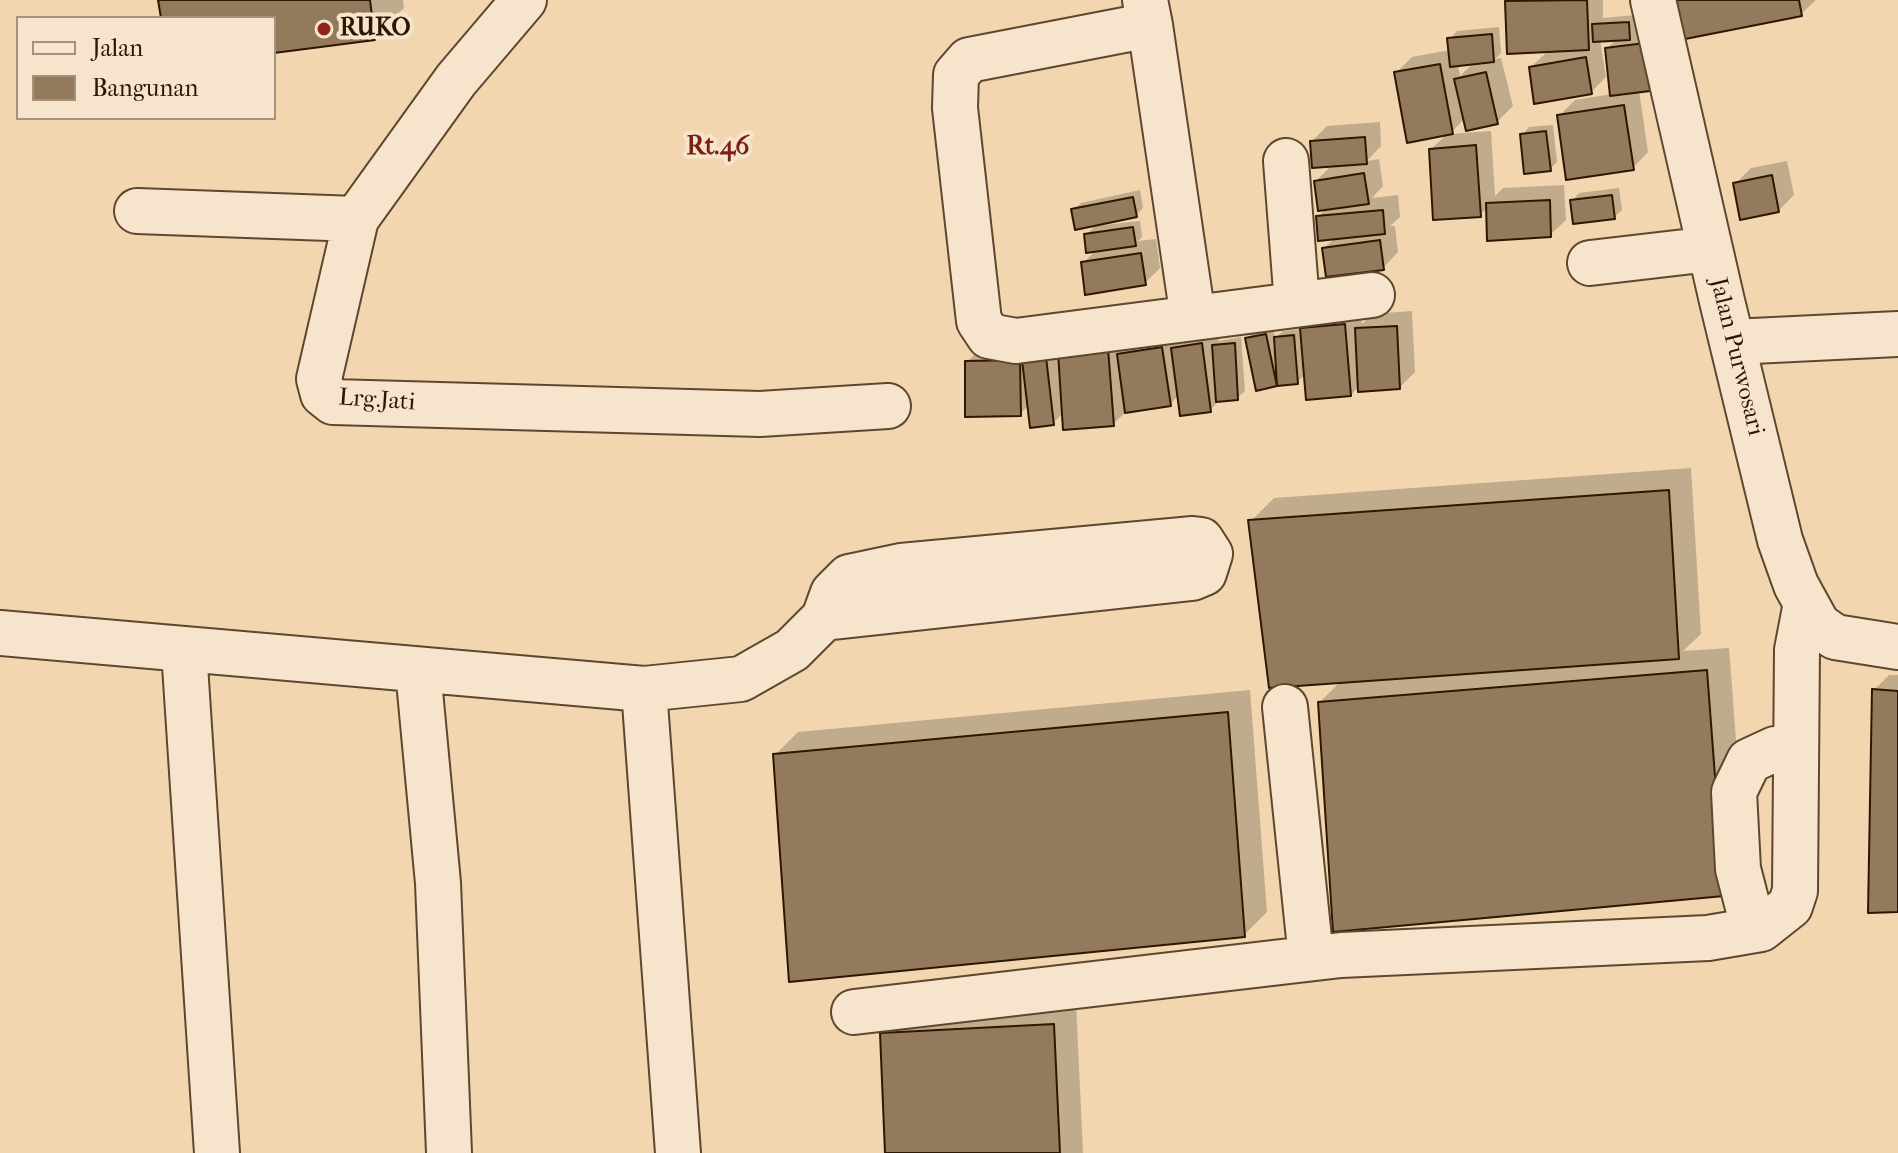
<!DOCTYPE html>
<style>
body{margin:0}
#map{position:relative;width:1898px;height:1153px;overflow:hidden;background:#f1d6b0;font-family:"IM FELL French Canon",serif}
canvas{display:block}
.legend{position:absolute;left:16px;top:16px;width:260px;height:104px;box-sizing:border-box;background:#f6e4cc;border:2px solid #a6927b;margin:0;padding:10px 14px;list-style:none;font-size:24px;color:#2d1702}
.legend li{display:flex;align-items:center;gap:16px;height:40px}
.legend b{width:40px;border:2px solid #a6927b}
</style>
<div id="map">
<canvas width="1898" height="1153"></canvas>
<ul class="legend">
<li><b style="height:10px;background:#f6e4cc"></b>Jalan</li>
<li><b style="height:22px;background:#937a5c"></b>Bangunan</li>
</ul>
</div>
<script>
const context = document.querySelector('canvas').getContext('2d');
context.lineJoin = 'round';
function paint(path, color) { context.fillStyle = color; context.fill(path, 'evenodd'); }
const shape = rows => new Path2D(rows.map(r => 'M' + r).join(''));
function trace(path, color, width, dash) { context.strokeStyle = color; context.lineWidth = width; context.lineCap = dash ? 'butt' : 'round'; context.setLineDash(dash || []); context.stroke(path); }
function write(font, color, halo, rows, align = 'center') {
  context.font = font + ' "IM FELL French Canon",serif'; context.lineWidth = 8; context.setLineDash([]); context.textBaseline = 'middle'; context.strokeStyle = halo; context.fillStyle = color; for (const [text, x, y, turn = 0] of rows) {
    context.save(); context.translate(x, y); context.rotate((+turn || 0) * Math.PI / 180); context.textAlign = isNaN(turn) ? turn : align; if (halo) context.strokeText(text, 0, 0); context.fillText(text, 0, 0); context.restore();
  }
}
const shadow = shape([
 [159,0,403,0,404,8,374,38,274,51,274,18,162,18],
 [1509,0,1603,0,1603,18,1636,15,1636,31,1660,28,1665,73,1649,89,1639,90,1648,152,1633,168,1559,116,1575,100,1612,94,1607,48,1617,39,1600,40,1606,77,1591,92,1531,67,1549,50],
 [1674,0,1816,0,1801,14],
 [1499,27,1501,53,1495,59,1501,58,1513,106,1497,122,1468,129,1465,118,1450,134,1491,131,1495,196,1503,188,1564,185,1566,220,1550,235,1488,207,1480,215,1431,149,1448,133,1396,73,1412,57,1450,50,1450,39,1457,31],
 [1474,62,1460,76,1458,64],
 [1380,122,1381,146,1367,161,1379,159,1383,186,1372,198,1398,195,1400,217,1390,226,1395,226,1398,252,1383,268,1324,248,1335,238,1318,217,1328,207,1316,181,1332,165,1312,141,1327,126],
 [1553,125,1557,162,1550,169,1522,135,1529,127],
 [1787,161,1794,195,1778,211,1735,184,1751,168],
 [1619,188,1622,210,1614,217,1572,201,1579,193],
 [1140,190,1143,208,1136,215,1073,210,1081,203],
 [1140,221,1142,237,1138,241,1156,239,1160,268,1145,283,1083,263,1096,250,1086,235,1095,226],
 [1360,310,1362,324,1372,314,1412,311,1415,372,1400,387,1360,385,1351,395,1306,374,1297,382,1258,388,1247,339,1254,332,1273,328,1275,338,1283,331,1302,329,1317,313],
 [1217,329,1219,341,1241,337,1245,391,1237,398,1220,400,1210,410,1179,395,1170,404,1127,411,1113,424,1064,412,1053,423,1029,405,1020,414,967,362,983,346,1123,334,1124,349,1135,339,1177,332,1179,343,1189,333],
 [1691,468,1701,634,1683,651,1729,648,1746,871,1320,702,1341,681,1251,521,1274,498],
 [1889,675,1898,675,1898,910,1874,690],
 [1250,690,1267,912,1244,935,775,755,798,732],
 [1076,1002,1083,1153,887,1153,882,1034,905,1011]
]);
const building = shape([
 [158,0,370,0,375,40,274,53,274,18,161,18,158,0],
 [1587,0,1589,50,1507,54,1505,1,1587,0],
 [1672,0,1799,0,1802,16,1680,40,1672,0],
 [1629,22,1630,40,1593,42,1592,24,1629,22],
 [1492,34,1494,62,1450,67,1447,38,1492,34],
 [1645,43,1650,91,1610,96,1605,48,1645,43],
 [1586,57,1592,94,1534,104,1529,67,1586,57],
 [1440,64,1453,134,1407,143,1394,72,1440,64],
 [1486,72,1498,124,1466,131,1454,79,1486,72],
 [1624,105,1634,170,1566,180,1557,115,1624,105],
 [1546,131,1551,171,1524,174,1520,134,1546,131],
 [1365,137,1367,164,1312,168,1310,141,1365,137],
 [1476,145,1481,217,1433,220,1429,149,1476,145],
 [1364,173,1369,204,1318,211,1314,181,1364,173],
 [1772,175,1779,212,1740,220,1733,183,1772,175],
 [1612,195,1615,219,1573,224,1570,200,1612,195],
 [1133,197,1137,217,1075,230,1071,209,1133,197],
 [1550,200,1551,237,1487,241,1486,203,1550,200],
 [1383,210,1385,234,1318,241,1316,216,1383,210],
 [1133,227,1136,246,1086,253,1084,234,1133,227],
 [1380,240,1384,270,1326,277,1322,248,1380,240],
 [1141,253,1146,285,1085,295,1081,262,1141,253],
 [1345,324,1351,396,1306,400,1300,328,1345,324],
 [1397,326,1400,389,1358,392,1355,328,1397,326],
 [1266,334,1277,386,1256,391,1245,338,1266,334],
 [1294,335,1298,384,1277,386,1274,337,1294,335],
 [1202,343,1211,412,1180,416,1171,348,1202,343],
 [1235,343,1238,400,1216,402,1212,345,1235,343],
 [1162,347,1171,406,1125,413,1117,354,1162,347],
 [1108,348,1114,426,1063,430,1058,352,1108,348],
 [1046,357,1054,425,1030,428,1022,360,1046,357],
 [1020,360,1021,416,965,417,965,361,1020,360],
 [1669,490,1679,659,1269,688,1248,520,1669,490],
 [1707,670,1724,896,1333,932,1318,702,1707,670],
 [1872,689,1898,691,1898,912,1868,913,1872,689],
 [1228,712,1245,937,789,982,773,754,1228,712],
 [1054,1024,1060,1153,885,1153,880,1033,1054,1024]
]);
const minor = shape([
 [524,0,456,80,356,219,319,379,323,394,333,402,760,414,888,406],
 [1145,0,1150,25,969,60,956,75,955,108,979,321,989,336,1016,341,1372,295],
 [1653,0,1722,301,1780,540,1796,585,1818,625,1835,637,1898,647],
 [1150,25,1193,318],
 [1286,161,1297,304],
 [137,211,356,219],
 [1590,263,1710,249],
 [1732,342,1898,334],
 [0,633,644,689,741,679,792,650,824,618,1192,578,1204,573,1210,554,1201,540,1193,539,901,566,849,577,833,593,824,618],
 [184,650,217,1153],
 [418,670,438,883,449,1153],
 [644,689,678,1153],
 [1285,707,1311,958],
 [1761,929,1750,915,1738,869,1734,792,1749,761,1775,749,1796,748],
 [854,1012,1341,955,1708,938,1761,929,1790,906,1795,891,1797,650,1806,603]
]);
const markers = [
 [324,29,8,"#8f2418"]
];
const poiNames = [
 ["RUKO",340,29]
];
const streetNames = [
 ["Jalan Purwosari",1736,357,76],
 ["Lrg.Jati",377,401,4]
];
const neighbourhoodNames = [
 ["Rt.46",718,148]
];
paint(shadow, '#0003');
paint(building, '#937a5c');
trace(building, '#2d1702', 2);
trace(minor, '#5e472e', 48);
trace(minor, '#f6e4cc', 44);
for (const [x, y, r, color] of markers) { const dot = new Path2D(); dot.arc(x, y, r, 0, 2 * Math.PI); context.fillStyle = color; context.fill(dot); trace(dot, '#f6e4cc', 3); }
write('bold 24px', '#2d1702', '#f6e4cc', poiNames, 'left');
write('24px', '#2d1702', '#f6e4cc', streetNames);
write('bold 26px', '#7a1f14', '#f6e4cc', neighbourhoodNames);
</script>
